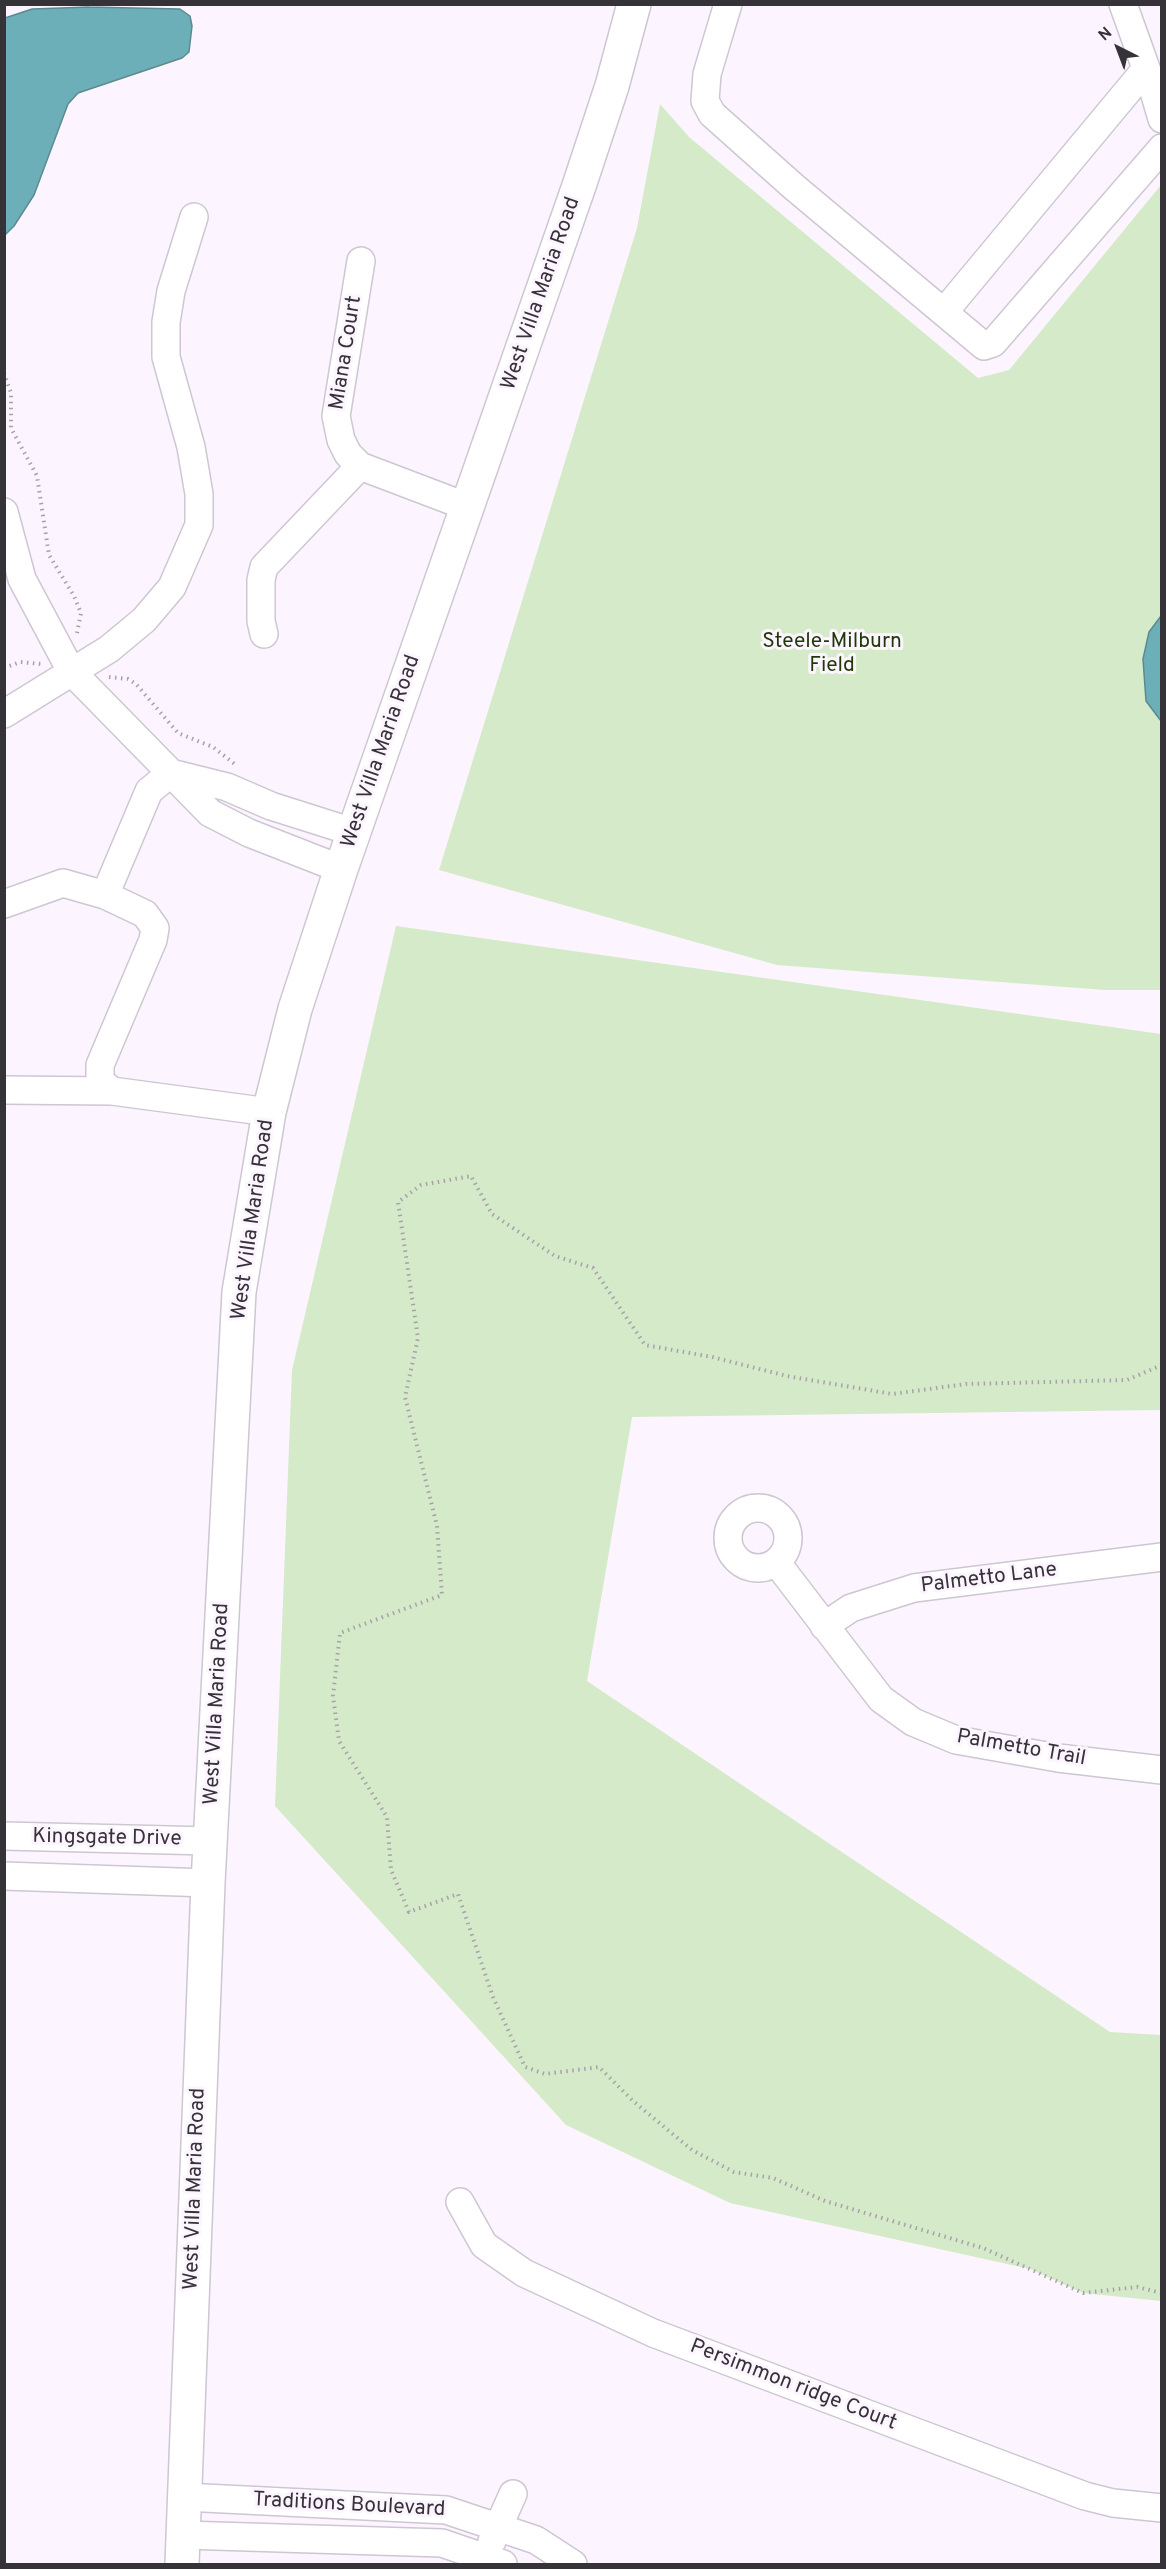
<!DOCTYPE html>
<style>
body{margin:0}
#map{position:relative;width:1166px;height:2569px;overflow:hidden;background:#fcf5ff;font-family:Overpass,sans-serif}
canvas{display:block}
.frame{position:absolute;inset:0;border:6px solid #363338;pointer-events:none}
.north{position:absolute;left:1088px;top:18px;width:60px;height:60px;-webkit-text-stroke:4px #fcf5ff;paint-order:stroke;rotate:318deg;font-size:16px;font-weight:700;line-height:24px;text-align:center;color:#363338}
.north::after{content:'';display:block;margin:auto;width:21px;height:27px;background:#363338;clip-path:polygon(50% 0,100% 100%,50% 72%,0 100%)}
</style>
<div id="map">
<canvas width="1166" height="2569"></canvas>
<div class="frame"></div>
<div class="north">N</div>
</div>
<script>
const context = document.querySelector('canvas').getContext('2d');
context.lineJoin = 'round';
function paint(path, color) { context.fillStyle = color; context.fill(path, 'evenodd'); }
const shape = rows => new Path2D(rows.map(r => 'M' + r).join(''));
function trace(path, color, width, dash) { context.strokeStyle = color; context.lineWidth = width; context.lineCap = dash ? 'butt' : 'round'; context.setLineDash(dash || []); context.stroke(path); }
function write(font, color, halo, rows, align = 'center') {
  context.font = font + ' Overpass,sans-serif'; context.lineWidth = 6; context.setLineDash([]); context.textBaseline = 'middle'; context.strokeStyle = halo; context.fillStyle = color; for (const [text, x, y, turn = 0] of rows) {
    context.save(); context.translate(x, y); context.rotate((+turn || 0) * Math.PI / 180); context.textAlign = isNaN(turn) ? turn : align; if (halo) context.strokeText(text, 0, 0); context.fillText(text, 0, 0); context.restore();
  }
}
const green = shape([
 [660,104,689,137,978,378,1009,370,1161,185,1161,990,1105,990,777,965,439,870,637,228],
 [396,926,1161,1034,1161,1410,632,1417,587,1681,1110,2032,1161,2035,1161,2301,1083,2293,1030,2269,730,2203,566,2125,275,1806,292,1370]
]);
const water = shape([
 [89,7,180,9,190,16,192,26,189,52,182,58,78,93,68,104,34,195,14,226,5,235,5,18,32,9,89,7],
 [1161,616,1161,721,1146,701,1143,659,1149,632,1161,616]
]);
const path = shape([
 [4,373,11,393,11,428,37,476,49,555,74,596,81,613,77,633],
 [4,668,20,662,41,664],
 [109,677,128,679,136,684,178,733,213,747,236,765],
 [1162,1365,1127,1380,966,1384,892,1394,787,1376,712,1357,645,1345,593,1268,555,1256,492,1214,471,1176,421,1185,398,1202,418,1338,405,1397,437,1526,442,1595,340,1633,333,1696,339,1741,387,1817,391,1870,409,1912,458,1894,493,1997,525,2067,545,2074,599,2067,633,2101,692,2150,734,2172,773,2178,825,2201,983,2248,1083,2293,1137,2287,1162,2293]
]);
const minor = shape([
 [728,4,707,74,705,101,712,114,794,187,984,346,993,343,1162,148],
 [1123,4,1152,85,1162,119],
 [361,261,336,416,341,440,348,454,360,466,468,507],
 [944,312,1146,69],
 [4,512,22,579,71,671,210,813,249,833,341,869],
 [264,634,261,621,261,580,264,567,360,466],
 [4,714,109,649,144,620,172,587,199,525,199,494,191,447,166,357,166,322,171,291,194,217],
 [171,773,149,791,105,895,145,914,155,928,153,940,100,1065,100,1081,112,1091,269,1112],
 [171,773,227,787,271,806,353,832],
 [4,904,63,883,105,895],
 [4,1090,112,1091],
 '728 1538a30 30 0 1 1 60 0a30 30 0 1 1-60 0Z',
 [777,1563,881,1699,913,1722,956,1740,1058,1758,1162,1770],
 [824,1626,851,1608,914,1588,1162,1557],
 [4,1836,210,1841],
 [4,1876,208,1883],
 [460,2202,484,2245,524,2273,653,2333,1085,2496,1113,2503,1162,2508],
 [184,2497,446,2510,536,2540,573,2564],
 [183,2535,442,2543,503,2564],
 [492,2541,513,2494]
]);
const major = shape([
 [182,2564,208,1883,239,1292,269,1112,295,1009,341,869,580,183,612,86,634,4]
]);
const streetNames = [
 ["West Villa Maria Road",542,294,-71],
 ["Miana Court",347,353,-81],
 ["West Villa Maria Road",382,752,-71],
 ["West Villa Maria Road",254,1220,-82],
 ["Palmetto Lane",989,1579,-7],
 ["West Villa Maria Road",218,1704,-87],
 ["Palmetto Trail",1021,1749,10],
 ["Kingsgate Drive",107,1839,1],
 ["West Villa Maria Road",196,2189,-88],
 ["Persimmon ridge Court",793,2386,21],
 ["Traditions Boulevard",349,2506,3]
];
const parkNames = [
 ["Steele-Milburn",832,643],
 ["Field",832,667]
];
paint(green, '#d5eac8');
paint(water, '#6cafb8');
trace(water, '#5c8a92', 1.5);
trace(minor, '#cec6d2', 30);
trace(major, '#cec6d2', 36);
trace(path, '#a7a2a9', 4, [1.5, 4.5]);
trace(minor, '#fff', 27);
trace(major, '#fff', 33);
write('21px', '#363338', '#fcf5ff', streetNames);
write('21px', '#1e3807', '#fcf5ff', parkNames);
</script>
